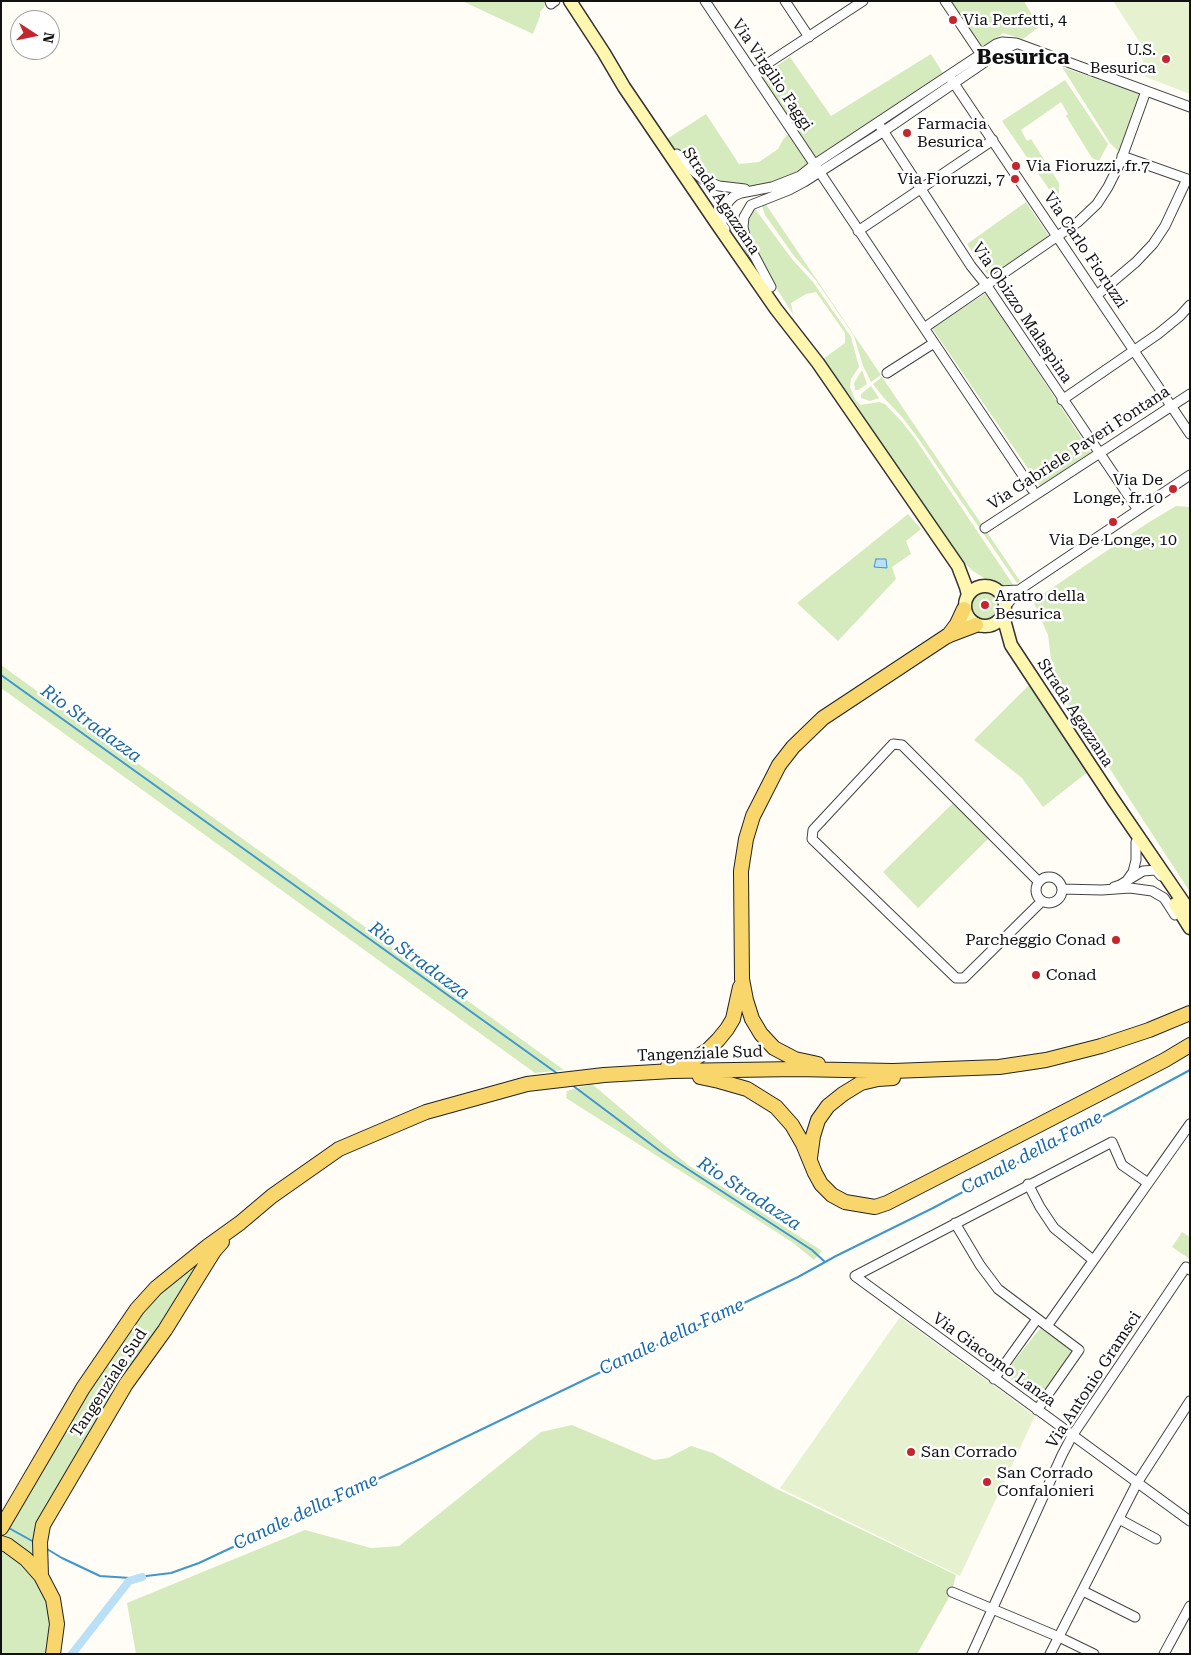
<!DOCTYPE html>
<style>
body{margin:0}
#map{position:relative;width:1191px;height:1655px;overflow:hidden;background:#fffdf5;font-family:"Roboto Serif",serif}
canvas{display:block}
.frame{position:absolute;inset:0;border:2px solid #111;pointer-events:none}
.north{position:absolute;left:10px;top:10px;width:50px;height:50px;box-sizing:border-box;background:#fff;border:1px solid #a0a0a0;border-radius:50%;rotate:101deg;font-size:14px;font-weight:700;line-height:20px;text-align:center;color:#111}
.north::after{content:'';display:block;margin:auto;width:18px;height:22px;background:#c4262e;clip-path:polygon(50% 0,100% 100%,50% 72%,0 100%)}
</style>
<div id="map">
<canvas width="1191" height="1655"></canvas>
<div class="frame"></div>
<div class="north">N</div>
</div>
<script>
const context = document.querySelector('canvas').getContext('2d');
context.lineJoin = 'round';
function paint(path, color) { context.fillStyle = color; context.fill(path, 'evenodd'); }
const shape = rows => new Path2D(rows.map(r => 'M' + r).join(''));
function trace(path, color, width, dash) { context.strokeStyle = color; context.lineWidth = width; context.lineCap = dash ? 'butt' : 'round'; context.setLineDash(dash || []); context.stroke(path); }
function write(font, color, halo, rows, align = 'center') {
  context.font = font + ' "Roboto Serif",serif'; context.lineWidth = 5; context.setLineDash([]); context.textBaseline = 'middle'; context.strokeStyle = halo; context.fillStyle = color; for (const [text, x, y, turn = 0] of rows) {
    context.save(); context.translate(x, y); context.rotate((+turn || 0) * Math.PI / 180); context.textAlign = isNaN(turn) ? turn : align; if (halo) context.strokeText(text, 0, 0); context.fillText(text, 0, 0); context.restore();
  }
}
const green = shape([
 [462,1,544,1,546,5,540,12,540,16,533,34],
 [948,1,1024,1,1039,27,1023,39,1003,33,980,51],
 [931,54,946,78,800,176,756,190,719,186,677,154,667,139,706,114,739,164,759,162,778,149,784,138,792,131,757,79,790,57,831,116],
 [1062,67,1140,94,1120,153,1110,143],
 [1065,80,1108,144,1099,161,1092,158,1066,116,1068,114,1061,102,1021,130,1027,141,1031,139,1059,183,1059,196,1055,198,1002,121],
 [1026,202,1049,236,990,278,967,244],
 [765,203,881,375,871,382,863,366,854,336,815,279,794,256,765,215,762,206],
 [755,209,792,259,813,282,851,337,859,367,851,379,850,387,855,399,860,405,879,402,885,404,902,422,916,440,1014,586,1005,586,996,583,984,578,973,571,960,559,938,528,851,397,823,359,845,343,845,333,816,292,806,294,791,303,793,314,767,274,749,237,748,221,750,213],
 [986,293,1091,453,1040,486,932,328],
 [862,370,867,384,858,390,855,390,854,383],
 [882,377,1020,581,1017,583,918,438,902,417,883,397,873,384],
 [871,386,879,398,870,401,861,398,861,394],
 [1176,506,1190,507,1190,892,1054,683,1048,635,1033,601,1146,524],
 [908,514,921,529,906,541,911,554,892,567,896,579,838,641,797,603],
 '968 606a16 16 0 1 1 32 0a16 16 0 1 1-32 0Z',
 [1,665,564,1070,535,1073,1,688],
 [1030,684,1089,771,1043,807,1022,778,974,740],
 [954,802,989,838,918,908,883,872],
 [592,1084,688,1165,822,1251,814,1260,792,1242,566,1098,567,1091],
 [1182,1232,1190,1237,1190,1259,1172,1247],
 [191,1265,195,1266,195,1269,185,1287,95,1426,35,1558,1,1538,1,1535,5,1531,57,1440,144,1306],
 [1042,1326,1076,1350,1040,1401,1004,1374],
 [572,1425,654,1460,668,1458,691,1446,713,1453,775,1488,956,1575,952,1592,917,1654,136,1654,127,1603,305,1530,371,1548,399,1546,541,1432],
 [1,1551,9,1554,27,1569,41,1588,49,1611,51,1634,47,1654,1,1654]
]);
const pitch = shape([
 [1113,1,1190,1,1190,94,1146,77,1139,41],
 [900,1317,1035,1416,960,1576,780,1488]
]);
const water = shape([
 [876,559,886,559,887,568,874,567,876,559]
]);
const stream = shape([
 [1,675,558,1074],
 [572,1085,660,1151,812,1250,825,1262],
 [7,1527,34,1542],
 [47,1549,62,1558,100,1576,130,1578,171,1573,199,1563,416,1461,798,1277,836,1256,933,1208,1190,1070]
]);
const canal = shape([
 [72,1654,129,1581,142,1577]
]);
const street = shape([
 [550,1,551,4,555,1],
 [705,1,1032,489],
 [785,1,809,37],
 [945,1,984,59],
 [753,73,863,1],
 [949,76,1190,434],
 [878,123,971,266,987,286,1138,510],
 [677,154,690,168,704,180,719,186,745,189],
 [1122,156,1190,180],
 [725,229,722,225,722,212,729,201,734,196,741,193,772,187,800,176,815,164,996,44,1002,42,1016,43,1190,107],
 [858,231,993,140],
 [771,287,746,240,743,227,744,217,751,205,789,190,804,182,884,131,1001,51,1016,44],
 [1097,295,1136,262,1153,244,1165,226,1187,179],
 [924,328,1078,222,1097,204,1108,187,1120,163,1146,91],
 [887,373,934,343],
 [1062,400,1158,334,1180,316,1190,305],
 [985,528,1190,394],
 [998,591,1019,590],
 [1005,607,1019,590,1190,475],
 '1036 890a13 13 0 1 1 26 0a13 13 0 1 1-26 0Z',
 [1128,879,1133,872,1136,860,1136,842],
 [1039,882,902,745,893,744,813,830,812,839,956,978,964,978,1042,901],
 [1114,887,1120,885,1143,871,1156,870,1161,876],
 [1062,889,1102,890,1130,888,1152,891,1164,898,1175,915],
 [1148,1183,1122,1165,1112,1142,855,1276,1190,1521],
 [1028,1184,1040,1207,1054,1228,1093,1260],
 [955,1223,980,1265,998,1289,1079,1350,1037,1410],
 [1047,1326,1190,1124],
 [994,1379,1037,1319],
 [1119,1519,1156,1539],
 [1083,1591,1135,1617],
 [952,1592,1059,1637,1094,1654],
 [972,1654,1062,1455,1072,1436,1186,1267,1190,1270],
 [1050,1654,1137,1483,1190,1401],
 [1164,1654,1190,1606]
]);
const secondary = shape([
 [570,1,604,53,624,87,715,221,776,309,818,363,958,566,966,587,968,595],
 '965 606a20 20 0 1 1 40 0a20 20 0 1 1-40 0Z',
 [1003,616,1011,645,1112,798,1190,912],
 [1175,904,1190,928]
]);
const primary = shape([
 [948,636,957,624,964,609],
 [818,1064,795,1059,774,1048,761,1034,752,1019,746,1000,742,979,741,871,746,839,753,816,779,765,793,747,823,718,947,636,976,625],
 [668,1066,684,1062,697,1057,708,1050,718,1040,727,1029,733,1019,740,987],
 [700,1077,719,1081,747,1089,776,1107,792,1125,803,1144,815,1173,821,1184,832,1195,845,1202,875,1207,887,1203,928,1182,1165,1060,1190,1045],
 [810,1158,813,1136,818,1120,828,1106,843,1094,861,1083,878,1079,893,1078],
 [1,1528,83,1388,137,1309,156,1288,208,1246,240,1223,272,1196,339,1149,426,1112,527,1084,604,1075,672,1071,796,1069,893,1071,999,1067,1046,1060,1101,1046,1149,1030,1190,1013],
 [1,1543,7,1545,26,1559,41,1576,53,1599,57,1624,53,1654],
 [41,1576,40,1542,43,1525,126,1384,165,1330,214,1251,222,1242]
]);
const markers = [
 [953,20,5,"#c4262e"],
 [1166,59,5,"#c4262e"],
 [907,133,5,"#c4262e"],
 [1016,166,5,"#c4262e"],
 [1015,179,5,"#c4262e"],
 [1173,489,5,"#c4262e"],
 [1113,522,5,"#c4262e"],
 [985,605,5,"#c4262e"],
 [1116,940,5,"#c4262e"],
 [1036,975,5,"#c4262e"],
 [911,1452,5,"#c4262e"],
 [987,1482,5,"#c4262e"]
];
const poiNames = [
 ["Via Perfetti, 4",963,20],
 ["U.S.",1156,50,"right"],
 ["Besurica",1156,68,"right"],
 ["Farmacia",917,124],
 ["Besurica",917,142],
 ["Via Fioruzzi, fr.7",1026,166],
 ["Via Fioruzzi, 7",1005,179,"right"],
 ["Via De",1163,480,"right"],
 ["Longe, fr.10",1163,498,"right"],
 ["Via De Longe, 10",1113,540,"center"],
 ["Aratro della",995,596],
 ["Besurica",995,614],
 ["Parcheggio Conad",1106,940,"right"],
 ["Conad",1046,975],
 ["San Corrado",921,1452],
 ["San Corrado",997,1473],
 ["Confalonieri",997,1491]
];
const streetNames = [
 ["Via Virgilio Faggi",772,75,56],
 ["Strada Agazzana",721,201,56],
 ["Via Carlo Fioruzzi",1085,250,56],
 ["Via Obizzo Malaspina",1022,313,56],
 ["Via Gabriele Paveri Fontana",1079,448,-33],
 ["Strada Agazzana",1075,713,57],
 ["Tangenziale Sud",700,1054,-2],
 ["Via Giacomo Lanza",994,1360,36],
 ["Via Antonio Gramsci",1094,1380,-57],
 ["Tangenziale Sud",109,1383,-57]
];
const waterNames = [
 ["Rio Stradazza",91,724,36],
 ["Rio Stradazza",419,961,36],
 ["Canale della Fame",1032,1153,-28],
 ["Rio Stradazza",749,1194,33],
 ["Canale della Fame",672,1337,-25],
 ["Canale della Fame",306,1512,-25]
];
const districtNames = [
 ["Besurica",1023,58]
];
paint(green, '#d5ebbd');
paint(pitch, '#e6f2cf');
paint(water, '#b9e0f7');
trace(water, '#3f96cf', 1);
trace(stream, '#3f96cf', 2);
trace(canal, '#b9e0f7', 8);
trace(street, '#444', 11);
trace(secondary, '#333', 15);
trace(primary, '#222', 16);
trace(street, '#fff', 9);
trace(secondary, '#fff6b0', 12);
trace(primary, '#f9d66b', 14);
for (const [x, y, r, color] of markers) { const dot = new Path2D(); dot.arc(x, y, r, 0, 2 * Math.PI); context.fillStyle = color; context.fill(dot); trace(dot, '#fff', 2); }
write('16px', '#111', '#fff', poiNames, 'left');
write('16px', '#111', '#fff', streetNames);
write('italic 18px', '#1768a6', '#fff', waterNames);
write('bold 21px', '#111', '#fff', districtNames);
</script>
